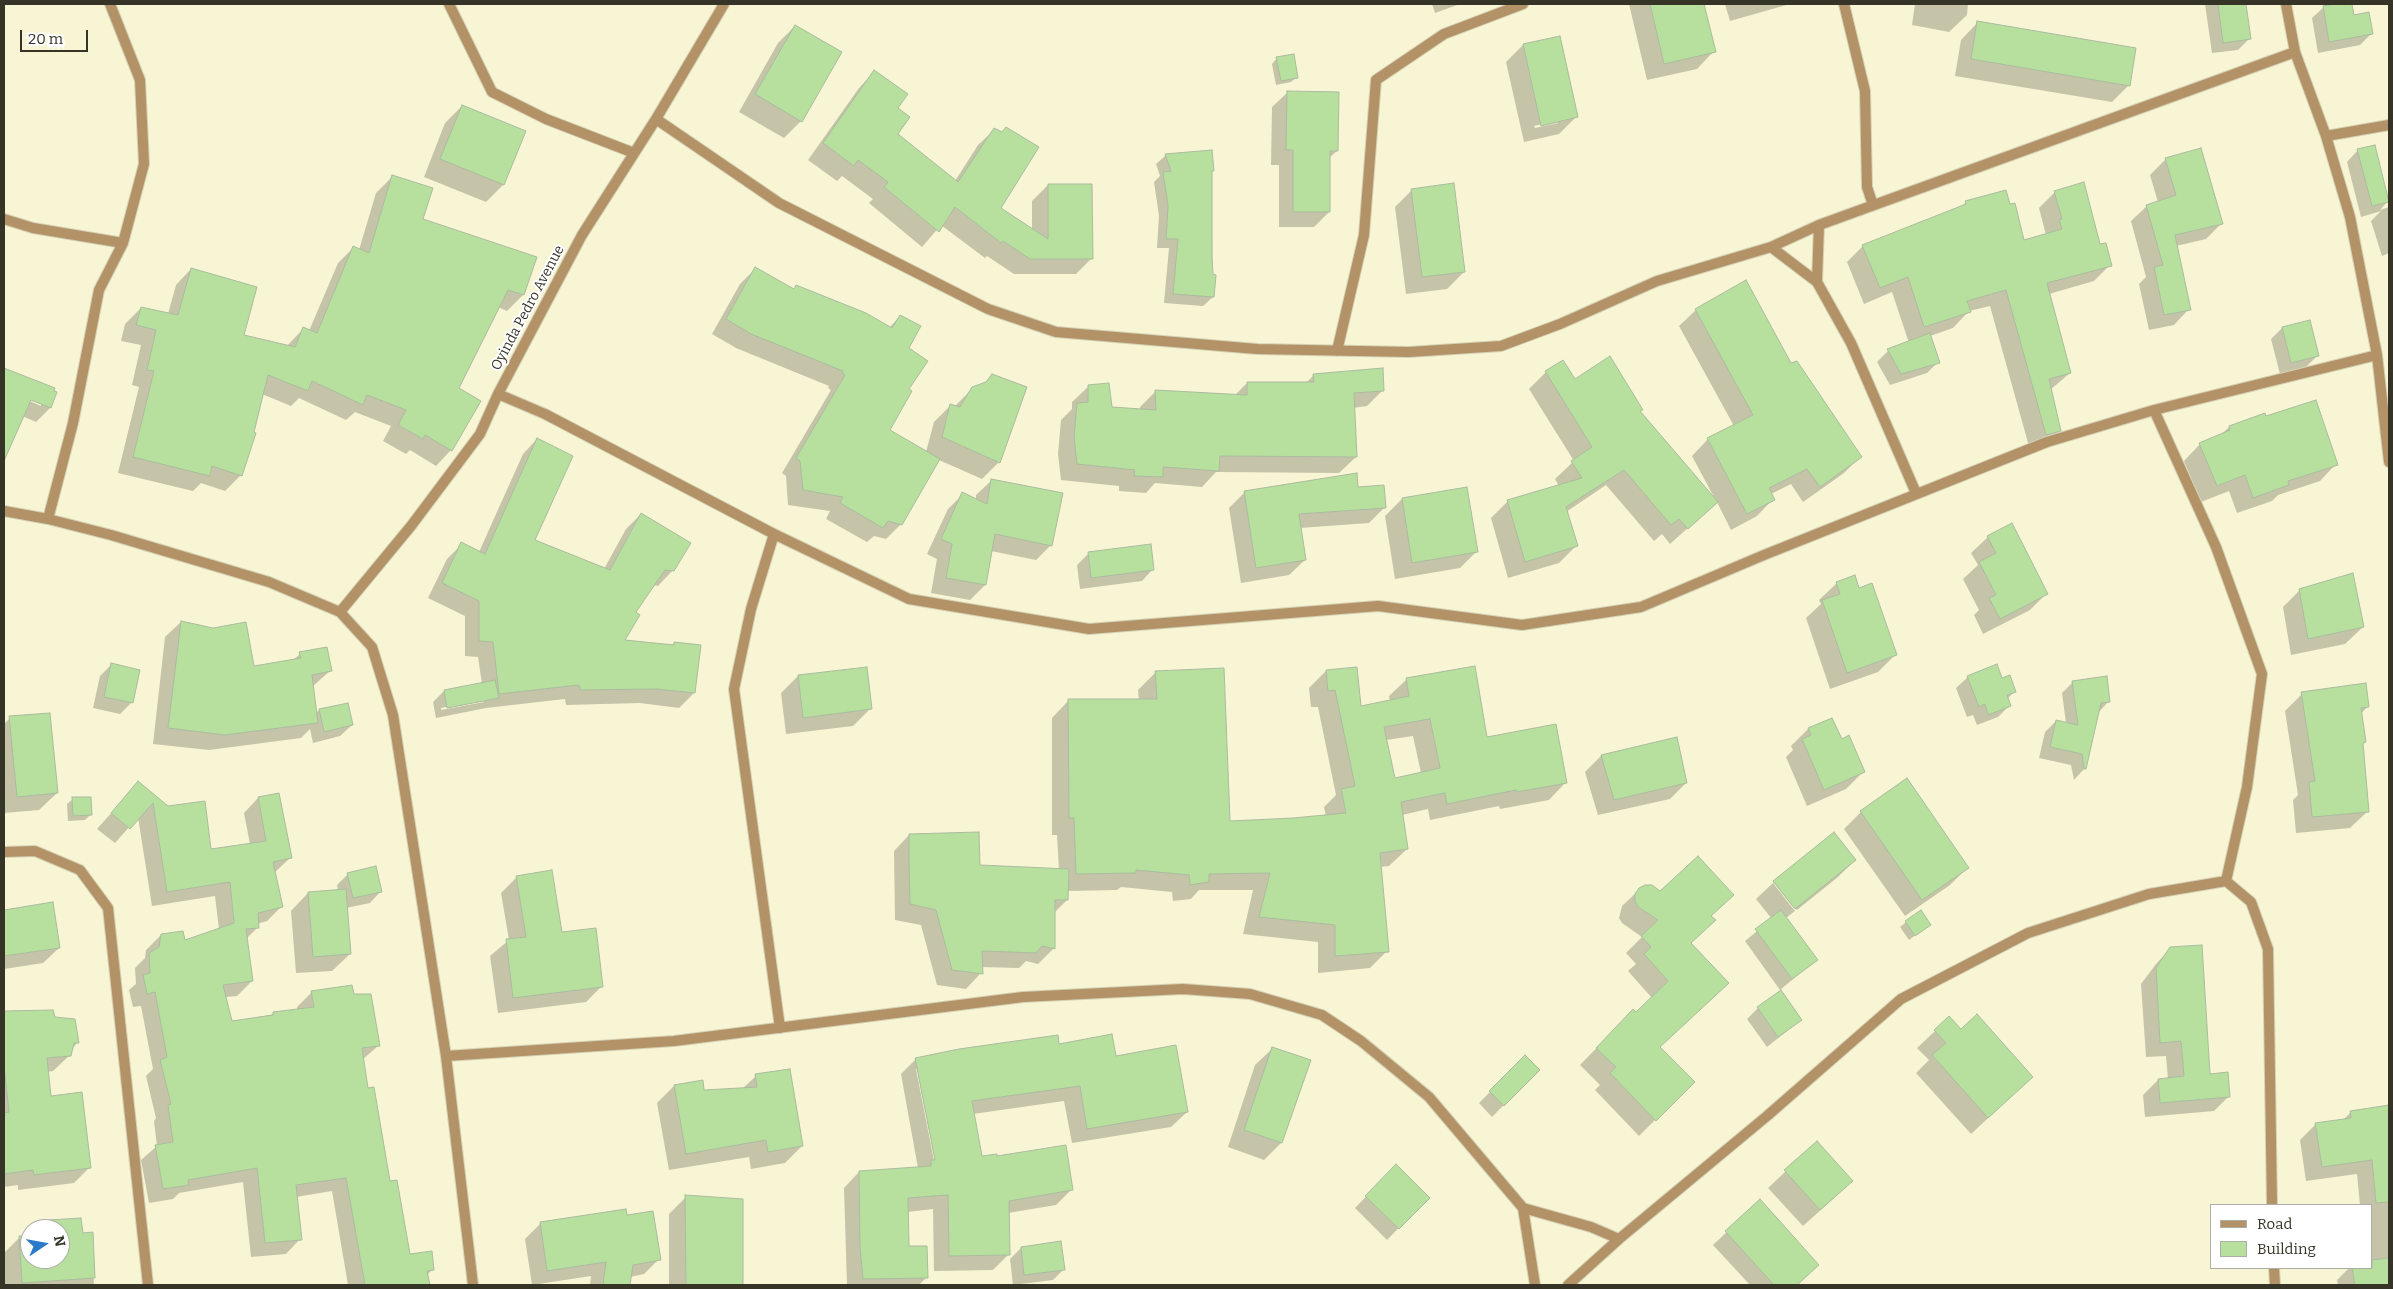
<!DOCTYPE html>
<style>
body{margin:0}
#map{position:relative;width:2393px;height:1289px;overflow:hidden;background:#f7f5d4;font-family:Bitter,serif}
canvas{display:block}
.frame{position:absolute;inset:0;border:5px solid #353427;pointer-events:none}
.legend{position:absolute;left:2210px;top:1204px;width:162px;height:65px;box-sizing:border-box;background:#fff;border:1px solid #aeaea9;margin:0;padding:6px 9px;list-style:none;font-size:15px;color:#353427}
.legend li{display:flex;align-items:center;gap:10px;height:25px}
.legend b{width:25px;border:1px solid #aeaea9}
.north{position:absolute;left:20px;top:1219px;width:50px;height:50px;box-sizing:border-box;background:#fff;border:1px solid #aeaea9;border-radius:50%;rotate:78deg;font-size:14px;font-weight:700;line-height:20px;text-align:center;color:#353427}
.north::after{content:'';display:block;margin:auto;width:18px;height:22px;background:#2b7ac9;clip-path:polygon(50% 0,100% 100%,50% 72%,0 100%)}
.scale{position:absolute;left:20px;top:30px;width:68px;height:22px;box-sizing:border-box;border:2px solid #353427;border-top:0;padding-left:6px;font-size:15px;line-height:18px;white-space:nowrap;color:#353427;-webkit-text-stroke:4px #fff;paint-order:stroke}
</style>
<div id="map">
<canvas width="2393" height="1289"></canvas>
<div class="frame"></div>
<ul class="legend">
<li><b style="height:6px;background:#b39267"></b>Road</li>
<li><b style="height:14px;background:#b7df9e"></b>Building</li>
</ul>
<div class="north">N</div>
<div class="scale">20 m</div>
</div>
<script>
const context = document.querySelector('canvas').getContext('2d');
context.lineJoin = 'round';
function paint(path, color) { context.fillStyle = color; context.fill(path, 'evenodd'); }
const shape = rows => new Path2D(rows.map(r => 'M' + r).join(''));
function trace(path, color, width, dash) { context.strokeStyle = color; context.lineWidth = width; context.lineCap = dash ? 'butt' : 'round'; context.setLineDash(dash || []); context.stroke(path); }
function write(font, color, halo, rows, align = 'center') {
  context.font = font + ' Bitter,serif'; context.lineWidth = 4; context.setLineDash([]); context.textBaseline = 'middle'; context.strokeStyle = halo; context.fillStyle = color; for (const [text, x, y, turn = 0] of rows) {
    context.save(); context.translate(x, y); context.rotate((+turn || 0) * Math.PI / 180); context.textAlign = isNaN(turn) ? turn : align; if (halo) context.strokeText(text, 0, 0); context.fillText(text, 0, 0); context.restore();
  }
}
const shadow = shape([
 [1432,4,1460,4,1435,13],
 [1629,4,1703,4,1714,51,1697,69,1647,80],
 [1725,4,1790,4,1730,21],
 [1915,4,1968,4,1967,15,1949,32,1912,25],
 [2205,4,2245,4,2250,38,2238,50,2212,53],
 [2340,4,2351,4,2353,16,2372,33,2360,45,2318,53,2312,18,2324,7],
 [1978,22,2129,85,2112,102,1955,76,1961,40],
 [795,26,801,121,784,138,739,112,778,43],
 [1523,45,1576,117,1559,134,1524,142,1506,62],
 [1558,120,1558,123,1535,128,1534,126],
 [1277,58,1297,77,1291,82,1276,85,1272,64],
 [874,72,896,109,897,134,955,181,978,145,994,130,1000,208,1032,230,1032,201,1048,185,1092,258,1076,274,1014,274,987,256,985,258,941,225,922,247,869,203,873,199,842,176,837,181,808,160,859,88],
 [1288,92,1337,151,1329,158,1329,212,1314,227,1279,227,1279,165,1271,165,1272,107],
 [462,106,503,185,486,202,424,177,445,123],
 [2358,150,2388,201,2380,210,2389,207,2389,253,2382,256,2371,221,2381,211,2361,217,2347,162],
 [1166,155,1213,171,1211,173,1213,297,1203,306,1164,303,1169,248,1157,248,1159,216,1154,182,1160,176,1156,164],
 [2166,159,2222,223,2206,239,2176,246,2189,309,2174,325,2149,330,2139,284,2146,277,2131,221,2147,206,2158,202,2150,175],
 [392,177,422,220,535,258,523,295,507,311,498,307,458,388,451,450,436,466,410,450,406,454,383,441,391,426,355,412,346,420,299,398,291,406,262,394,241,475,225,491,201,483,193,491,118,473,139,387,132,385,141,345,121,341,125,324,141,308,168,314,176,285,191,269,242,336,286,347,303,329,309,331,338,263,353,248,359,250,376,193],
 [1412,190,1464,272,1447,289,1406,294,1395,207],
 [2055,192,2099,245,2110,265,2094,281,2049,294,2070,373,2050,390,2060,430,2044,446,2030,450,1990,306,1969,311,1953,328,1930,336,1938,362,1927,373,1890,385,1877,362,1888,351,1909,343,1892,292,1864,304,1847,262,1863,246,1961,207,1966,202,2023,241,2046,235,2039,208],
 [755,269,793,290,796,286,889,328,900,316,907,348,907,389,888,430,926,452,934,422,951,405,954,407,973,388,999,462,982,479,939,460,901,524,886,539,874,536,867,542,826,519,830,511,788,505,786,476,782,473,831,390,828,388,829,386,736,348,712,334,740,284],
 [1696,310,1791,365,1860,457,1844,473,1803,502,1791,484,1771,494,1773,499,1757,516,1731,530,1717,502,1670,544,1662,534,1654,541,1606,485,1566,512,1576,546,1559,563,1508,578,1491,518,1508,501,1559,486,1555,479,1574,461,1529,389,1546,372,1575,380,1639,412,1715,499,1692,456,1708,439,1734,426,1679,326],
 [2309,321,2317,356,2306,367,2280,374,2271,339,2282,328],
 [4,370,53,389,52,392,55,393,50,408,36,422,22,416,14,434,4,445],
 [26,397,41,403,41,406,25,399],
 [1314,375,1383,390,1367,406,1353,408,1356,457,1339,473,1216,472,1202,487,1155,483,1146,493,1119,491,1119,486,1061,480,1058,454,1061,420,1072,409,1072,402,1089,386,1111,408,1140,410,1140,407,1156,391,1234,396,1247,383,1305,384],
 [2266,418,2336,464,2320,481,2278,495,2272,501,2237,513,2229,491,2201,502,2184,461,2200,444,2220,436,2229,427],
 [537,439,533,541,604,569,626,529,641,514,673,570,658,586,653,585,635,612,623,641,671,646,674,643,694,693,679,708,640,703,566,705,565,699,486,708,436,718,433,702,444,691,482,684,478,657,465,656,465,616,428,598,447,559,462,544,479,552,523,454],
 [484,699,484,702,441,710,441,708],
 [992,480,1051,545,1036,560,991,551,985,585,970,600,931,593,937,559,927,554,948,509,963,494,976,500,976,495],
 [1357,489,1385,507,1369,523,1300,528,1305,560,1289,575,1241,583,1229,508,1245,492],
 [1402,499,1477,551,1460,568,1395,579,1385,516],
 [1988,537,2046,594,2030,610,1983,634,1974,615,1979,610,1963,579,1978,565,1971,553],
 [1150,546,1153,569,1142,581,1080,589,1077,565,1088,554],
 [1837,583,1858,589,1895,655,1878,672,1830,689,1806,618,1821,604,1819,600],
 [2300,590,2363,627,2345,644,2291,655,2283,607],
 [181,622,253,668,293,660,300,654,331,670,312,687,315,714,319,710,352,725,340,736,313,743,310,729,301,738,209,750,153,744,165,637],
 [111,665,131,703,120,714,93,708,100,676],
 [865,668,870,709,853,726,786,734,781,693,798,676],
 [1326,671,1359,707,1390,701,1389,696,1407,679,1486,738,1566,782,1549,800,1500,809,1499,806,1430,820,1428,809,1402,815,1407,849,1389,866,1380,867,1387,951,1370,968,1318,973,1318,942,1243,934,1253,890,1199,890,1191,899,1173,901,1172,892,1121,887,1117,890,1067,891,1067,900,1054,913,1053,949,1038,964,1026,961,1019,968,981,967,981,973,966,989,937,985,921,925,895,920,894,851,909,835,978,866,1059,870,1057,835,1052,835,1052,718,1069,700,1139,700,1138,690,1156,672,1228,823,1326,816,1324,807,1336,795,1318,707,1311,707,1309,688],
 [1413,736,1421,773,1394,779,1386,740],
 [1968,677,2001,679,2014,692,2007,699,2009,706,1998,717,1977,725,1973,715,1967,717,1956,688],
 [2073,682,2109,701,2098,713,2085,768,2074,780,2071,765,2039,758,2045,732,2056,721,2066,723,2062,693],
 [2302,694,2368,706,2361,714,2365,742,2362,745,2368,811,2350,828,2296,833,2293,800,2298,795,2285,711],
 [10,718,57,793,39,810,4,813,4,724],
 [1808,729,1841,740,1863,772,1846,789,1807,806,1786,757,1793,750,1791,746],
 [1601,756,1686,783,1670,799,1598,815,1585,772],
 [138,783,210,851,250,844,244,813,258,798,278,795,290,858,274,873,281,907,267,921,257,924,258,927,246,939,252,981,237,996,225,997,231,1022,297,1010,297,1007,311,993,353,995,378,1046,362,1060,367,1089,389,1182,408,1255,433,1269,426,1276,428,1285,348,1285,332,1191,296,1197,300,1239,286,1254,251,1257,243,1182,179,1193,173,1199,149,1203,141,1160,157,1146,154,1121,156,1118,146,1076,153,1069,141,1006,133,1007,129,990,136,984,135,968,145,958,146,950,161,935,184,941,219,929,215,896,152,906,138,817,115,843,97,829],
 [73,799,90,815,85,820,68,821,67,804],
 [1861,812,1967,868,1950,885,1905,916,1844,829],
 [1834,834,1855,860,1838,877,1797,910,1773,882],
 [348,874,381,891,370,903,346,908,350,954,332,971,296,973,291,911,308,893,338,891,337,885],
 [517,877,602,986,586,1002,498,1013,490,956,509,940,501,893],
 [1773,883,1795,911,1786,918,1816,960,1780,990,1745,941,1772,919,1756,899],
 [1640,889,1661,892,1710,916,1690,943,1659,1048,1693,1082,1639,1136,1595,1090,1600,1085,1580,1065,1617,1027,1652,998,1628,971,1636,964,1626,953,1642,937,1622,923,1619,918,1622,906],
 [52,904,59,948,43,963,4,969,4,911],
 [1920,911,1929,925,1909,940,1900,927],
 [2171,948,2208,1075,2229,1096,2214,1111,2145,1117,2143,1095,2158,1080,2168,1079,2166,1056,2146,1057,2141,984,2156,964],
 [1758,1008,1801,1020,1767,1047,1747,1019],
 [52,1011,54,1018,78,1042,71,1050,70,1055,53,1071,47,1072,50,1097,90,1167,74,1183,18,1190,18,1185,4,1187,4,1012],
 [1949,1018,2014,1094,1971,1134,1916,1073,1929,1060,1917,1048],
 [1058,1045,1115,1057,1187,1112,1171,1127,1072,1143,1064,1101,973,1114,981,1157,1071,1190,1056,1205,1008,1213,1009,1254,993,1270,934,1271,933,1209,907,1212,908,1248,927,1277,919,1285,847,1285,844,1188,859,1172,918,1168,901,1074,916,1059],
 [916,1069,919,1069,937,1166,935,1166],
 [1273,1048,1281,1143,1264,1160,1228,1147,1255,1065],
 [1525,1057,1538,1070,1492,1117,1479,1103],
 [756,1076,802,1146,785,1163,751,1169,749,1157,669,1170,657,1103,674,1086,702,1081,703,1091,742,1089],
 [2389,1107,2389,1285,2338,1285,2337,1280,2349,1268,2372,1268,2372,1205,2360,1205,2357,1174,2306,1181,2300,1140,2316,1124,2342,1121,2351,1112],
 [1817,1142,1834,1198,1803,1226,1768,1188],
 [1396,1166,1428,1198,1387,1240,1355,1208],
 [686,1197,741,1200,742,1285,669,1285,669,1214],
 [1760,1201,1818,1265,1797,1285,1750,1285,1713,1245],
 [626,1216,659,1259,644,1274,630,1277,629,1285,590,1285,591,1276,532,1285,525,1239,541,1223],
 [49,1221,82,1234,91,1233,94,1285,5,1285,4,1253,19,1238,30,1237,30,1259,60,1259,60,1229,41,1229],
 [1021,1248,1064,1269,1053,1280,1013,1285,1010,1259]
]);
const building = shape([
 [1650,4,1704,4,1716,52,1664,64,1650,4],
 [2218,4,2246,4,2251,39,2223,43,2218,4],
 [2333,4,2352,4,2354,15,2369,12,2373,34,2329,42,2323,6,2333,4],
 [1977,21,2136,48,2130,86,1971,59,1977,21],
 [795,25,842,52,802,122,755,94,795,25],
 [1560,36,1578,117,1541,126,1523,44,1560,36],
 [1294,54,1298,78,1281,81,1276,57,1294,54],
 [874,70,908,94,898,108,910,117,898,134,958,182,994,128,1002,132,1006,127,1039,147,1001,208,1048,239,1048,184,1092,184,1093,259,1030,259,1003,241,1001,243,955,207,939,232,884,187,888,182,858,160,854,166,823,143,874,70],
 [1287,91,1339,92,1338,151,1330,151,1330,212,1293,212,1293,150,1286,150,1287,91],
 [462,105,526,131,504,185,440,159,462,105],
 [2375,145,2389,202,2372,206,2357,149,2375,145],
 [2201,148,2223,224,2175,235,2191,310,2164,315,2154,267,2163,265,2146,205,2176,195,2165,158,2201,148],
 [1212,150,1214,171,1212,171,1212,259,1213,274,1216,275,1214,297,1173,294,1178,239,1166,239,1168,206,1163,172,1171,171,1165,154,1212,150],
 [392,175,433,188,423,219,537,257,524,295,508,290,459,388,481,401,452,451,425,435,423,439,398,425,406,410,367,395,363,405,312,381,308,391,268,375,254,432,256,433,242,476,212,466,210,476,133,457,154,371,147,370,156,330,136,325,141,307,178,315,191,268,257,287,244,335,295,347,303,327,317,333,353,246,369,253,392,175],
 [2084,182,2100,244,2106,243,2112,266,2047,283,2071,373,2049,379,2061,431,2046,435,2006,290,1967,301,1971,312,1924,327,1908,277,1880,288,1862,245,1966,204,1965,201,2006,190,2010,204,2015,203,2024,240,2062,229,2059,220,2062,219,2054,191,2084,182],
 [1454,183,1465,272,1422,277,1411,189,1454,183],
 [755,267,794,289,796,285,866,313,892,328,900,315,921,326,909,348,928,361,909,389,912,391,890,430,940,459,902,525,888,521,883,528,840,503,843,497,803,490,800,461,796,458,845,375,842,373,843,371,751,334,726,319,755,267],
 [1746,280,1791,363,1797,361,1862,457,1820,487,1807,469,1769,488,1775,500,1747,514,1707,438,1753,415,1695,309,1746,280],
 [2310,320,2319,356,2291,363,2282,327,2310,320],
 [1930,333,1940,363,1901,374,1887,349,1930,333],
 [1610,356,1643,410,1640,411,1718,502,1688,529,1679,519,1671,525,1624,470,1566,507,1578,546,1525,562,1507,500,1582,478,1571,461,1592,447,1545,371,1563,360,1575,379,1610,356],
 [4,368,55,388,54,391,57,392,51,408,31,400,4,461,4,368],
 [1383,368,1384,391,1354,393,1357,457,1220,456,1219,471,1163,467,1163,477,1134,476,1135,470,1077,464,1074,437,1077,403,1088,402,1088,385,1109,383,1112,407,1156,410,1155,390,1247,395,1247,382,1314,382,1313,374,1383,368],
 [992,374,1027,387,1000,463,942,437,950,404,960,407,972,387,986,382,992,374],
 [2316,400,2338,465,2288,481,2289,485,2253,498,2245,475,2217,486,2199,443,2230,430,2229,426,2265,413,2266,416,2316,400],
 [537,438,573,456,535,540,610,570,641,513,691,543,674,571,665,570,636,612,640,615,625,640,674,645,674,642,701,645,695,693,656,689,580,690,579,685,499,694,493,642,479,641,479,601,442,583,461,542,485,554,537,438],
 [1357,473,1358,487,1384,485,1386,508,1299,514,1306,560,1256,568,1244,491,1357,473],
 [991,479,1063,493,1052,546,995,534,986,585,946,578,952,544,941,539,962,492,987,504,991,479],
 [1467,487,1478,552,1412,563,1402,498,1467,487],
 [2012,523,2048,594,2000,619,1989,598,1996,595,1979,562,1996,553,1987,536,2012,523],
 [1151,544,1154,570,1091,578,1088,552,1151,544],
 [2353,573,2364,627,2308,639,2299,589,2353,573],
 [1855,575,1859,588,1872,583,1897,655,1847,673,1822,600,1840,594,1836,582,1855,575],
 [181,621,213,628,246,622,254,666,301,658,299,652,327,647,332,671,312,675,318,723,225,735,168,728,181,621],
 [111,663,140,670,133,703,104,697,111,663],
 [1997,664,2002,678,2010,675,2016,692,2007,695,2011,706,1988,715,1985,704,1979,707,1967,676,1997,664],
 [1475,666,1487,737,1556,724,1567,783,1517,792,1516,790,1447,804,1445,793,1401,802,1408,849,1380,853,1389,952,1335,956,1335,925,1259,917,1270,873,1209,874,1209,882,1190,885,1189,875,1136,870,1136,873,1076,874,1074,818,1069,818,1068,699,1157,699,1155,671,1224,668,1230,821,1293,818,1346,813,1341,789,1355,786,1335,690,1328,691,1326,670,1357,667,1361,706,1409,696,1406,678,1475,666],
 [1430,719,1440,768,1395,778,1384,727,1430,719],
 [867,667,872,709,803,718,798,675,867,667],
 [2107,676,2110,702,2101,703,2086,769,2084,769,2082,754,2050,747,2056,720,2078,725,2072,681,2107,676],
 [495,680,499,698,447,708,444,690,495,680],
 [2366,683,2369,707,2361,708,2366,742,2363,743,2369,812,2312,817,2309,782,2315,781,2301,692,2366,683],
 [348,703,353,725,324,732,319,709,348,703],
 [50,713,58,793,17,797,9,716,50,713],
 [1832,718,1842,739,1849,735,1865,772,1824,790,1802,739,1811,735,1808,728,1832,718],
 [1677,737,1687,783,1614,800,1601,755,1677,737],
 [1907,778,1969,868,1922,900,1860,811,1907,778],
 [138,781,168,806,205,801,211,849,266,841,258,797,279,793,292,858,273,862,283,907,258,913,259,928,246,929,253,981,223,985,232,1021,273,1015,273,1012,314,1007,311,991,352,985,354,994,371,994,380,1046,362,1048,368,1088,374,1087,390,1181,397,1180,410,1254,432,1251,434,1270,427,1271,430,1285,365,1285,346,1178,296,1185,302,1240,265,1243,257,1168,188,1180,189,1185,163,1189,155,1145,173,1142,168,1105,171,1104,160,1060,167,1057,155,992,147,994,143,975,150,973,149,953,159,947,161,934,183,931,185,940,234,923,230,882,167,892,153,803,130,829,111,813,138,781],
 [72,797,91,797,92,815,73,816,72,797],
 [979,832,980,865,1069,869,1068,900,1055,900,1055,949,1042,946,1036,953,982,951,983,974,952,970,936,910,910,904,909,864,909,834,979,832],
 [1834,832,1856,860,1795,909,1773,881,1834,832],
 [1698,856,1734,895,1711,916,1716,920,1691,943,1729,983,1660,1047,1695,1082,1656,1121,1610,1073,1616,1067,1596,1048,1633,1009,1636,1012,1668,981,1644,954,1651,947,1641,936,1658,920,1638,907,1635,901,1635,894,1639,888,1645,885,1652,885,1660,891,1698,856],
 [376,866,382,892,353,898,347,873,376,866],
 [552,870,562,932,596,928,603,987,513,998,506,939,526,937,516,876,552,870],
 [346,889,351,954,313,957,308,892,346,889],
 [53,902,60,948,4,956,4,910,53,902],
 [1781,910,1818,960,1792,979,1755,929,1781,910],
 [1921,910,1931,925,1915,936,1905,921,1921,910],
 [2202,945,2210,1074,2228,1072,2230,1097,2160,1103,2158,1079,2184,1076,2181,1041,2160,1043,2156,968,2170,947,2202,945],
 [1781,990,1802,1020,1778,1037,1757,1007,1781,990],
 [53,1010,55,1017,75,1019,79,1043,74,1043,71,1056,47,1058,51,1096,82,1092,91,1168,34,1175,33,1170,4,1174,4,1113,9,1112,4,1066,4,1011,53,1010],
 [1977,1014,2033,1077,1988,1118,1932,1055,1946,1043,1934,1030,1949,1016,1961,1029,1977,1014],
 [1112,1034,1116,1056,1176,1045,1188,1112,1087,1129,1080,1086,972,1101,982,1156,997,1154,997,1156,1066,1145,1073,1190,1009,1201,1010,1255,949,1256,948,1195,908,1198,909,1246,927,1246,928,1278,863,1279,860,1248,859,1171,931,1166,931,1160,935,1160,915,1058,959,1049,1058,1035,1059,1044,1112,1034],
 [1272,1047,1311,1060,1282,1143,1244,1130,1272,1047],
 [1525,1055,1540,1070,1504,1106,1489,1091,1525,1055],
 [790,1069,803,1146,768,1152,766,1140,686,1154,674,1085,703,1080,704,1090,757,1087,755,1074,790,1069],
 [2389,1105,2389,1202,2376,1203,2372,1160,2322,1167,2315,1123,2351,1118,2350,1111,2389,1105],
 [1817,1141,1853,1181,1820,1210,1784,1170,1817,1141],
 [1396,1164,1430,1198,1399,1229,1365,1196,1396,1164],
 [685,1195,743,1199,743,1285,686,1285,685,1195],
 [1760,1199,1819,1265,1797,1285,1774,1285,1725,1231,1760,1199],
 [626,1209,627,1215,653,1211,661,1260,633,1265,630,1285,603,1285,606,1262,547,1271,540,1222,626,1209],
 [81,1218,83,1233,93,1232,95,1278,22,1283,19,1236,30,1236,30,1259,60,1259,60,1229,49,1229,49,1220,81,1218],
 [1061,1241,1065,1270,1024,1275,1021,1247,1061,1241],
 [2389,1258,2389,1285,2355,1285,2352,1268,2372,1268,2372,1260,2389,1258]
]);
const minor = shape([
 [449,4,492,92,546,119,634,153],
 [1844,4,1865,91,1867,187,1873,205],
 [2286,4,2295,52,2326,136,2350,217,2377,355,2389,462],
 [656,119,779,203,988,309,1056,332,1257,349,1409,352,1501,346,1560,324,1657,281,1771,247,1819,225,2295,52],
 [2326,136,2389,125],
 [4,219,33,228,123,243],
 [1771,247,1817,282,1851,343,1916,493],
 [1817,282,1819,225],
 [1337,351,1364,235,1376,80,1444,34,1523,4],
 [498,394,545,414,774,534,909,599,1089,629,1378,606,1522,625,1641,607,1764,555,2047,442,2154,410,2377,355],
 [2154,410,2216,547,2262,674,2247,787,2226,881],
 [4,511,48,519,111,535,269,582,340,612,372,647,393,715,446,1056,473,1285],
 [48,519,73,423,99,290,123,243,144,164,140,80,110,4],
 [774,534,751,609,734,689,780,1028],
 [340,612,411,526,480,434,498,394,582,235,656,119,724,4],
 [4,852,35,851,80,870,108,908,148,1285],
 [446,1056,674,1041,1023,997,1183,989,1250,994,1322,1015,1361,1041,1429,1097,1523,1208,1591,1227,1619,1239],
 [1523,1208,1535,1285],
 [2274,1268,2275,1285],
 [1568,1285,1619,1239,1767,1116,1901,999,2028,933,2149,894,2226,881,2251,902,2268,949,2272,1205]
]);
const streetNames = [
 ["Oyinda Pedro Avenue",528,308,-62]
];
paint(shadow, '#0003');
paint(building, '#b7df9e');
trace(building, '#aabb9f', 1);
trace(minor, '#d4d2b5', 12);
trace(minor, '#b39267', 10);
write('14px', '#353427', '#fff', streetNames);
</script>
